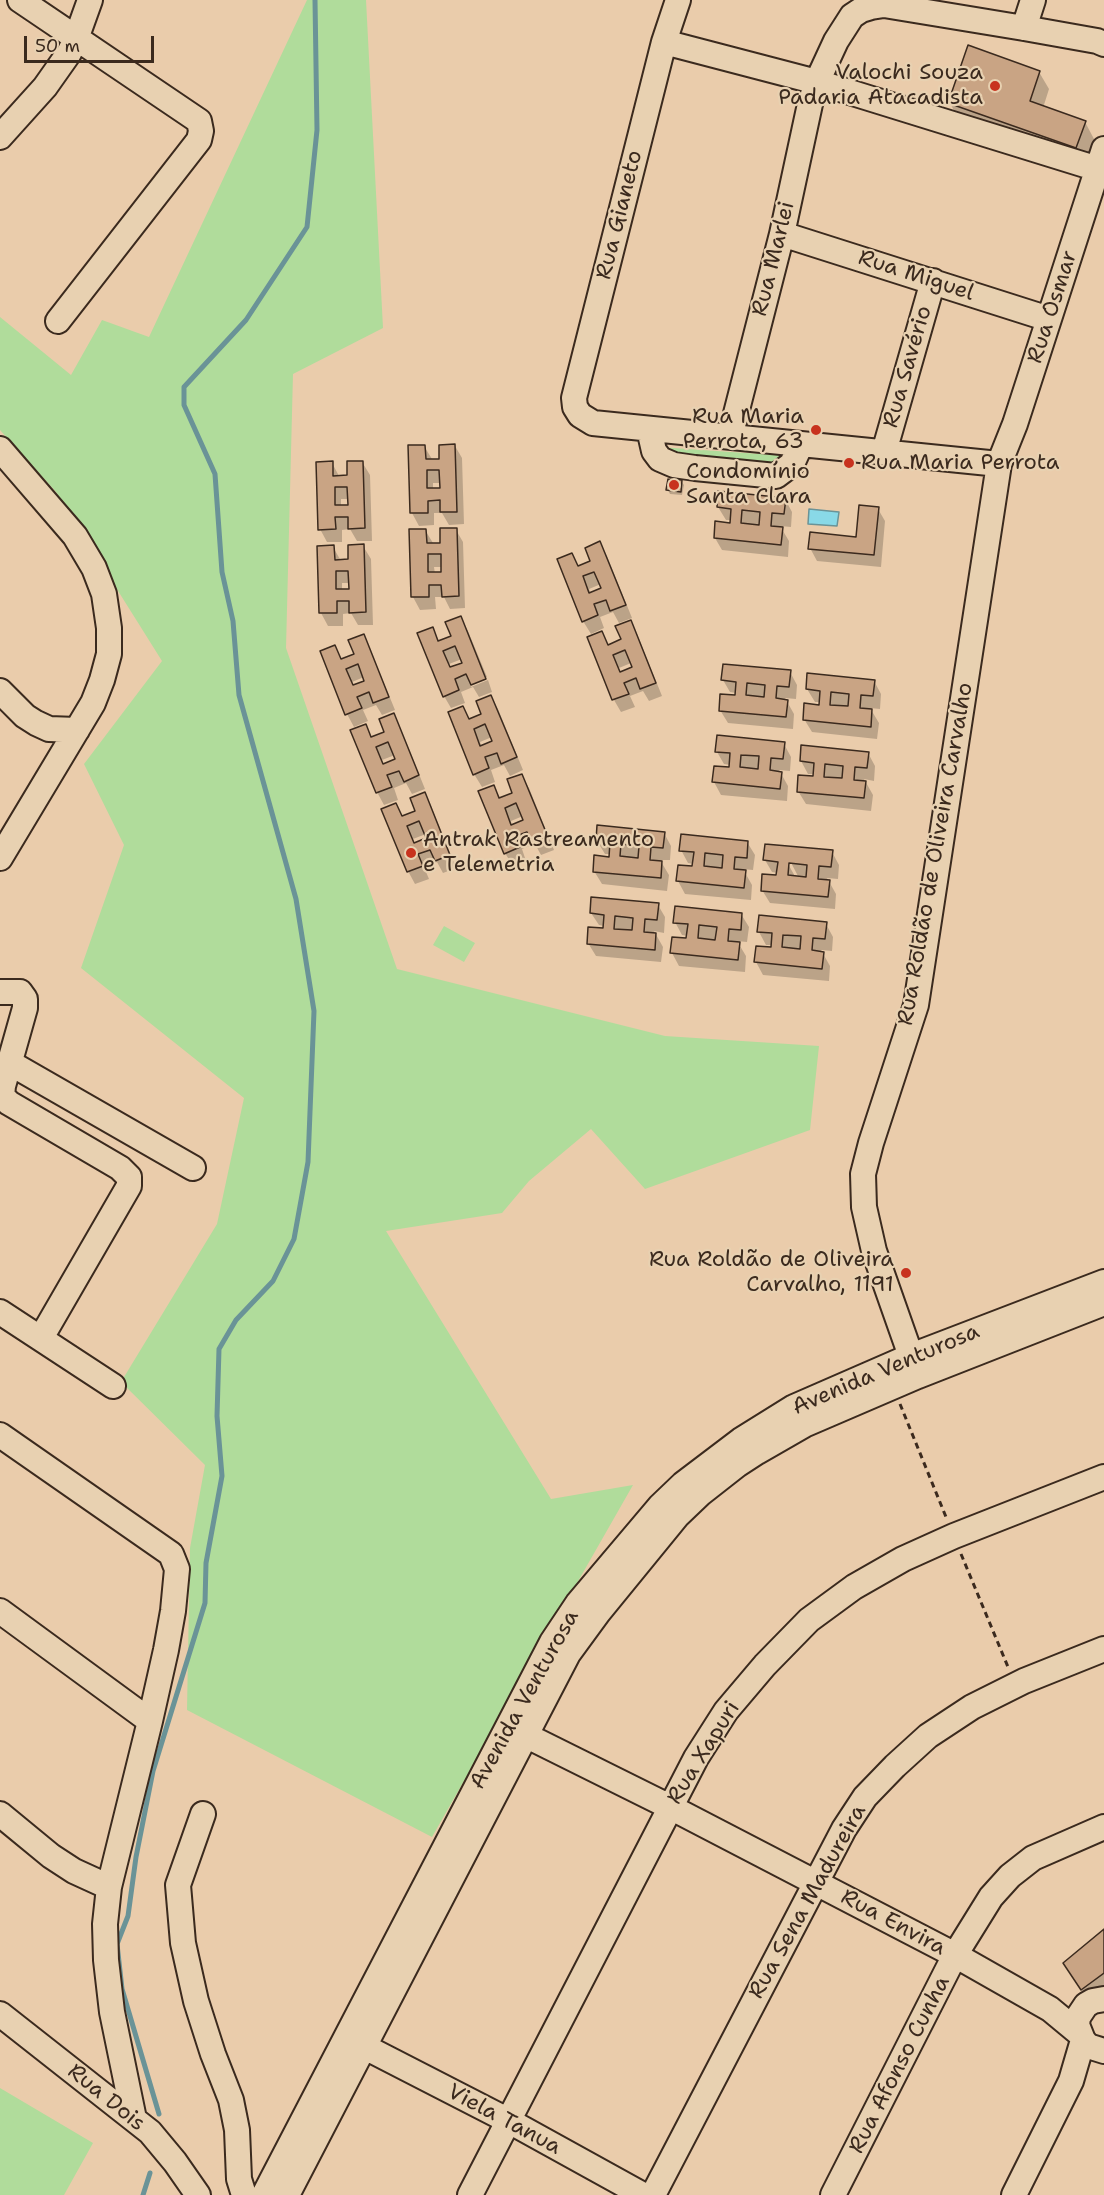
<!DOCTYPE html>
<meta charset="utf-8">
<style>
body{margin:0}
#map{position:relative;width:1104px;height:2195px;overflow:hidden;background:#eaccab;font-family:"Shantell Sans",sans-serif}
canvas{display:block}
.scale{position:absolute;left:24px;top:36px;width:130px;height:27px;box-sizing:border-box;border:3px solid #3b2a1e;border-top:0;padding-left:8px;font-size:18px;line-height:21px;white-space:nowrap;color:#3b2a1e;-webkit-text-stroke:4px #e8d1b1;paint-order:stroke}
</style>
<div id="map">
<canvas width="1104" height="2195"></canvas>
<div class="scale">50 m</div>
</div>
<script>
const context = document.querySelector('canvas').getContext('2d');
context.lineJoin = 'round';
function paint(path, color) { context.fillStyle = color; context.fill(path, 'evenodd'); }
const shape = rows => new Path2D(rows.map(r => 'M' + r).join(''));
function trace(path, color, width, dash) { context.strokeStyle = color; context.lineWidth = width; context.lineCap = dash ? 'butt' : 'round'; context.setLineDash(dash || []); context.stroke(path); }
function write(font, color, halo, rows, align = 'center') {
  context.font = font + ' "Shantell Sans",sans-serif'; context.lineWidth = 4.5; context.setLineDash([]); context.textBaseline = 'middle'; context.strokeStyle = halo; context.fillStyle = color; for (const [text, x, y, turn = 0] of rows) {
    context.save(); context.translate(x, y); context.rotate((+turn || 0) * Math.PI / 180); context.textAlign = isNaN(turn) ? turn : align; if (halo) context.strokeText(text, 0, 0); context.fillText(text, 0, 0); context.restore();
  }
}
const green = shape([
 [307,0,366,0,383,328,293,374,286,648,397,969,665,1036,819,1046,810,1130,645,1189,591,1129,529,1181,502,1213,386,1231,551,1499,633,1485,432,1837,187,1710,190,1548,205,1465,121,1382,217,1224,244,1098,81,968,124,845,84,764,162,661,56,492,0,430,0,317,71,375,102,320,149,337],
 [659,447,789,456,780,466,672,461],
 [444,926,475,943,464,962,433,945],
 [0,2088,93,2143,64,2195,0,2195]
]);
const water = shape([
 [809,509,839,512,837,526,808,524,809,509]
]);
const shadow = shape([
 [1039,72,1049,89,1043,108,1085,122,1094,139,1086,165,959,120,950,103],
 [424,446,432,459,441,460,455,446,462,458,464,524,449,525,442,513,434,513,434,525,419,526,412,513],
 [433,483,441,483,442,490,433,490],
 [362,462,370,475,372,541,357,541,350,529,342,530,342,542,327,542,320,529,332,463,339,476,349,477],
 [341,499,349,499,349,506,341,506],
 [681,481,684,485,682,495,670,494,668,490],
 [785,499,792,512,791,527,780,526,789,541,788,557,722,550,715,538,731,524,731,520,726,520,718,507],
 [878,509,885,521,881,567,817,561,810,548,858,538],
 [425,530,433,543,442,544,456,530,463,542,465,608,450,609,444,597,435,597,436,609,420,610,413,597],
 [434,567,443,567,443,574,435,574],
 [600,543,607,556,632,618,619,623,613,612,600,617,604,628,591,634,583,621,559,560,579,567,592,562],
 [601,584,603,589,591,594,589,589],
 [363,546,371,559,373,625,358,625,351,613,343,614,343,626,328,626,321,613,319,547,333,547,341,561,350,561],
 [342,583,350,583,351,590,342,590],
 [460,618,468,631,487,677,471,684,471,687,488,680,492,692,479,697,473,687,461,692,465,703,451,708,444,696,432,629,440,642,453,636],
 [462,659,464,664,451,668,449,664],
 [630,622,637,634,662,696,649,701,643,691,630,696,635,707,621,712,614,700,589,638,602,633,609,646,623,640],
 [631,663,633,668,621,673,619,668],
 [363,636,370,649,395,710,382,715,376,705,363,710,368,721,354,727,347,714,335,647,342,660,356,654],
 [364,677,366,682,354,687,352,682],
 [790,672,797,685,796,699,785,698,794,714,793,729,728,723,720,710,736,697,736,693,730,692,723,680],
 [874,681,881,694,880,709,870,708,879,723,877,739,812,732,804,719,820,706,821,702,815,702,807,689],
 [491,696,498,709,523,770,510,776,504,765,491,770,495,782,482,787,474,774,462,707,470,720,483,715],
 [492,737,494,742,482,747,480,742],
 [393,714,400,727,425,789,412,794,406,783,394,788,398,800,384,805,377,792,365,726,372,738,386,733],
 [395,755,397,760,384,765,382,760],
 [784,744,791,757,790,771,779,770,788,786,787,801,721,795,714,782,730,769,730,765,724,764,717,752],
 [868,753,875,766,874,781,864,779,873,795,871,811,806,804,798,791,814,778,814,774,808,774,801,761],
 [521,775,529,788,554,850,541,855,535,844,522,849,526,861,513,866,505,853,493,786,501,799,514,794],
 [523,816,525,821,512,826,511,821],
 [424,793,431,806,456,868,443,873,437,862,424,867,429,879,415,884,408,871,396,805,403,817,417,812],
 [426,834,428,839,415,844,413,839],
 [664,833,671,846,670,860,660,860,669,875,667,891,602,884,594,871,610,858,611,854,605,854,597,841],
 [747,842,755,855,753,870,743,869,752,885,751,900,685,894,678,881,694,868,694,864,688,863,681,850],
 [766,845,832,852,839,865,838,879,827,878,836,894,835,909,770,903,762,890,764,876,778,877,778,873,772,872,765,860],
 [787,855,799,878,796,878,784,857],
 [658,905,665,917,664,933,654,931,663,947,661,962,596,956,588,943,604,930,604,926,599,925,591,913],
 [741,914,749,927,747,942,737,941,746,956,745,972,679,966,672,953,688,939,688,936,682,935,675,922],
 [826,924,833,937,832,951,821,950,830,966,829,981,763,975,756,962,772,949,772,945,766,945,759,932],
 [1104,1931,1104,1991,1089,2002,1072,1976]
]);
const stream = shape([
 [159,2114,122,1989,117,1944,128,1916,136,1857,153,1771,205,1603,206,1563,222,1476,217,1416,219,1349,236,1320,273,1281,294,1239,308,1162,314,1011,296,899,239,695,233,621,222,572,215,474,184,405,184,387,246,320,307,227,317,130,315,0],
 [143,2195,150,2173]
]);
const building = shape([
 [968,45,1040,71,1030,101,1086,121,1076,148,948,103,968,45],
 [455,444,457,512,440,512,440,500,428,501,428,513,410,513,408,445,425,445,426,459,439,459,439,445,455,444],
 [427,470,439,470,440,488,427,488,427,470],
 [333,461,333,476,347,475,347,461,363,461,365,528,348,529,348,517,335,517,336,529,318,530,316,462,333,461],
 [335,487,347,487,348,505,335,505,335,487],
 [668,479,682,480,681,492,666,490,668,479],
 [718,491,786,498,784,514,772,513,771,526,783,527,781,545,714,538,715,521,730,523,731,509,717,507,718,491],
 [742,510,760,512,759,525,741,523,742,510],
 [859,505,879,507,874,555,808,549,810,532,856,537,859,505],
 [440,528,457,528,459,596,442,597,441,585,429,585,429,597,411,597,409,529,426,529,427,543,440,543,440,528],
 [428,554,441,554,441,572,428,572,428,554],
 [600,541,626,605,610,611,606,600,594,604,598,615,582,622,557,559,572,553,578,566,590,561,585,548,600,541],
 [594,572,601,588,589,593,583,576,594,572],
 [364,544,366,612,349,613,349,601,337,601,337,613,319,613,317,546,334,545,335,560,348,559,348,545,364,544],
 [336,571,348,571,349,589,336,589,336,571],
 [461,616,486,679,471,685,466,674,455,679,459,690,443,697,417,633,433,627,438,641,451,636,445,622,461,616],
 [455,646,462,663,450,667,443,651,455,646],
 [631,620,656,683,640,689,636,678,624,683,629,694,612,700,587,637,602,631,608,645,621,639,615,626,631,620],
 [625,650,632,667,620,672,613,655,625,650],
 [364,634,389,697,373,703,369,692,357,697,362,708,345,715,320,651,335,645,341,659,354,654,348,640,364,634],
 [358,664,364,681,353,685,346,669,358,664],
 [723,664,791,670,789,687,777,686,776,698,788,700,786,717,719,711,720,694,735,695,736,682,721,680,723,664],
 [747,683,765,685,764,697,746,695,747,683],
 [807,673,875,680,873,696,861,695,860,708,872,709,871,727,803,720,804,703,819,705,820,691,806,689,807,673],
 [831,692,849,694,848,706,830,705,831,692],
 [491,695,517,757,501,764,497,753,485,757,489,768,473,775,448,712,463,706,469,719,481,714,476,701,491,695],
 [485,724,492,741,480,746,474,729,485,724],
 [394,713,419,775,404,782,399,771,387,775,392,787,376,793,350,730,366,724,371,737,384,732,379,719,394,713],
 [388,742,395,759,383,764,376,747,388,742],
 [717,735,785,742,783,759,771,758,770,770,782,772,780,789,712,782,714,766,729,767,730,753,715,752,717,735],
 [741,755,759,756,758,769,740,767,741,755],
 [801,745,869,752,867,768,855,767,854,780,866,781,864,798,797,792,798,775,813,776,814,763,800,761,801,745],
 [825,764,843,766,842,778,824,777,825,764],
 [522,774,548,837,532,843,527,832,516,836,520,847,504,854,478,791,494,785,499,798,512,793,507,779,522,774],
 [516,803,523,820,511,825,505,808,516,803],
 [425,792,450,855,435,861,430,850,418,854,423,866,407,872,381,809,396,803,402,816,415,811,410,798,425,792],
 [419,821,426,838,414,843,407,826,419,821],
 [597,825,665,832,663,848,651,847,650,860,662,861,661,878,593,872,594,855,609,857,610,842,596,841,597,825],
 [621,844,639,846,638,858,620,856,621,844],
 [681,834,748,841,747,858,735,857,734,869,746,870,744,888,676,881,678,865,692,866,694,852,679,851,681,834],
 [705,853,723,855,722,868,704,866,705,853],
 [765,844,833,850,831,867,819,866,818,879,830,880,828,897,761,891,762,874,776,875,778,862,763,860,765,844],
 [789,863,807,865,806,877,788,875,789,863],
 [591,897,659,903,657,920,645,919,644,932,656,933,655,950,587,944,588,927,603,928,604,915,590,913,591,897],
 [615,916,633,918,632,930,614,929,615,916],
 [675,906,742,913,741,930,729,929,728,941,740,942,738,960,670,953,672,937,686,938,688,924,673,923,675,906],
 [699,925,717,927,715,940,698,938,699,925],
 [759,915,827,922,825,939,813,938,812,950,824,952,822,969,754,962,756,946,771,947,772,933,757,932,759,915],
 [783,935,801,936,800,949,782,947,783,935],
 [1104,1929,1104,1973,1081,1990,1063,1963,1104,1929]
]);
const path = shape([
 [900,1404,946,1517],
 [961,1554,1008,1667]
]);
const minor = shape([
 [20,0,199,121,201,131,199,140,58,321],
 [678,0,664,42,574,398,575,407,580,415,593,423,999,464],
 [1024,28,1033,0],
 [664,42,817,82,1098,169],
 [0,137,45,87,69,53,76,39,90,0],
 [782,234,1049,319],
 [649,429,654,451,660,459,674,465,695,468,776,476,792,464,801,444],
 [730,437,782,234,810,104,817,82,836,41,852,16,861,10,871,7,884,5,1024,28,1097,41,1104,44],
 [0,449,75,536,94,568,104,594,109,628,109,654,102,680,93,703,0,858],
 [884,452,933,281],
 [0,691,25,716,36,723,49,729,77,730],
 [0,992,20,992,25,999,25,1008,3,1086,2,1096,9,1103,120,1168,129,1177,129,1186,41,1338],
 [10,1063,193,1168],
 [0,1312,113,1386],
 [918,1376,874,1251,864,1207,863,1174,871,1143,916,1005,999,464,1015,424,1104,149],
 [0,1435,171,1554,177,1569,173,1611,166,1650,150,1721,109,1887,105,1924,106,1960,112,2012,134,2119],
 [0,1611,150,1721],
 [513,1729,670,1807,955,1955,1050,2009,1079,2033],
 [0,1814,51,1856,74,1871,109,1887],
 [203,1814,178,1885,183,1943,196,2001,213,2054,231,2100,237,2130,239,2179,244,2195],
 [1104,1999,1093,2001,1086,2005,1078,2017,1077,2025,1083,2040,1088,2046,1104,2051],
 [0,2014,150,2132,175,2162,198,2195],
 [363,2046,509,2121,643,2195],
 [264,2195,552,1642,578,1603,660,1506,683,1484,741,1440,794,1407,911,1356,1104,1282],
 [287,2195,568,1654,598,1613,678,1515,700,1494,737,1465,757,1452,804,1425,918,1376,1104,1303],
 [470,2195,696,1758,726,1711,765,1665,809,1620,854,1587,903,1559,954,1536,1104,1477],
 [653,2195,844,1829,865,1797,895,1766,928,1736,972,1707,1024,1681,1104,1649],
 [833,2195,955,1955,991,1897,1010,1876,1033,1858,1104,1827],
 [1014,2195,1071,2081,1083,2040]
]);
const markers = [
 [995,86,6,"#c8321e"],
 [816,430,6,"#c8321e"],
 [849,463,6,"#c8321e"],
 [674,485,6,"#c8321e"],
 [411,853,6,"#c8321e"],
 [906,1273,6,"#c8321e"]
];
const poiNames = [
 ["Valochi Souza",983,73],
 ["Padaria Atacadista",983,98],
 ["Rua Maria",804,417],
 ["Perrota, 63",804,442],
 ["Rua Maria Perrota",861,463,"left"],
 ["Condomínio",686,472,"left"],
 ["Santa Clara",686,497,"left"],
 ["Antrak Rastreamento",423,840,"left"],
 ["e Telemetria",423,865,"left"],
 ["Rua Roldão de Oliveira",894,1260],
 ["Carvalho, 1191",894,1285]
];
const streetNames = [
 ["Rua Gianeto",620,215,-76],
 ["Rua Marlei",774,259,-76],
 ["Rua Miguel",916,276,18],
 ["Rua Osmar",1053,307,-72],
 ["Rua Savério",908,367,-74],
 ["Rua Roldão de Oliveira Carvalho",936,854,-80],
 ["Avenida Venturosa",886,1370,-23],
 ["Avenida Venturosa",525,1700,-61],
 ["Rua Xapuri",704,1753,-58],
 ["Rua Sena Madureira",808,1902,-61],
 ["Rua Envira",893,1923,28],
 ["Rua Afonso Cunha",900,2065,-63],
 ["Rua Dois",106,2098,39],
 ["Viela Tanua",504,2120,28]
];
paint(green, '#b0dc9b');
paint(water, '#89d9e7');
trace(water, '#6a9397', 1.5);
paint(shadow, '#0003');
trace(stream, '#6a9397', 5);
paint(building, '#c9a484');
trace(building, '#3b2a1e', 1.5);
trace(minor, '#3b2a1e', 28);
trace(path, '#3b2a1e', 3, [6, 4.5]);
trace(minor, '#e8d1b1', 24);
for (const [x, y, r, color] of markers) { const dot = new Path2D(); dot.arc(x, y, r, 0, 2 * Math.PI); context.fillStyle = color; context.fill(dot); trace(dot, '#e8d1b1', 2); }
write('22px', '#3b2a1e', '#e8d1b1', poiNames, 'right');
write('22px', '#3b2a1e', '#e8d1b1', streetNames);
</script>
